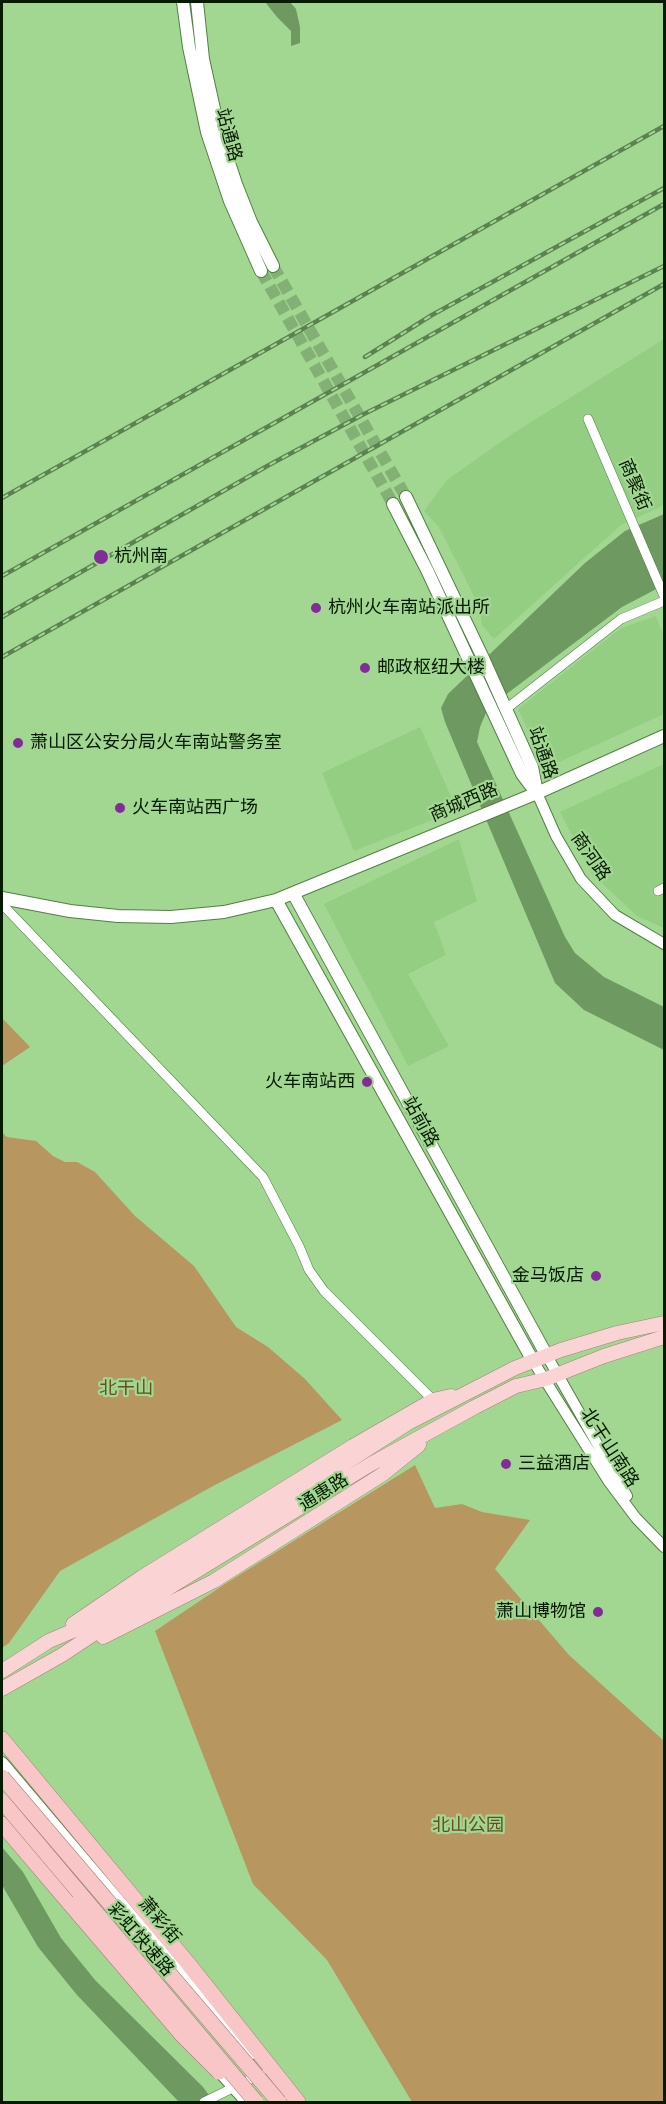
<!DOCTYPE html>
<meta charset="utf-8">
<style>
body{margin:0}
#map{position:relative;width:666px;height:2104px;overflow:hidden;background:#a2d792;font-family:"Varela Round",sans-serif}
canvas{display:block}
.frame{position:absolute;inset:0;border:3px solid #071a02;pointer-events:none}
</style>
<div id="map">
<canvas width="666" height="2104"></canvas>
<div class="frame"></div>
</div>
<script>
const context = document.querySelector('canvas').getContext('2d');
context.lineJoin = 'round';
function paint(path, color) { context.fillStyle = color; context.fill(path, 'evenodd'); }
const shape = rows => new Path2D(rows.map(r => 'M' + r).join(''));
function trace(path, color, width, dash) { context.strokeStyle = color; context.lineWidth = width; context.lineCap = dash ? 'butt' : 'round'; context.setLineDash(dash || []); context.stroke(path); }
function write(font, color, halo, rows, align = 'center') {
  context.font = font + ' "Varela Round","Noto Sans SC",sans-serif'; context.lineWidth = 4.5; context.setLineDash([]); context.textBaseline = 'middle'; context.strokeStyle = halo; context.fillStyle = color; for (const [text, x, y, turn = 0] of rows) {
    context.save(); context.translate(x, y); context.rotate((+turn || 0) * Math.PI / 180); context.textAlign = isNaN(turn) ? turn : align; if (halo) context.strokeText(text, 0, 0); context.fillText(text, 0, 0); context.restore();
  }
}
const built = shape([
 [664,339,664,505,621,525,494,639,482,625,479,606,439,527,424,511,447,480,512,434],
 [656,616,664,637,664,714,546,768,518,709,621,628],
 [420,727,457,810,354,851,322,773],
 [664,764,664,928,637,916,592,874,560,812],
 [459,839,477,901,434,922,446,955,408,974,449,1046,408,1066,324,904]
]);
const green = shape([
 [2,1018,30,1047,2,1066],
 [2,1132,7,1137,36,1141,53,1156,65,1162,77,1162,95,1172,135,1216,194,1266,236,1327,268,1347,305,1379,342,1420,213,1486,60,1571,9,1643,2,1648],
 [415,1465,435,1508,462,1504,482,1512,530,1520,495,1569,569,1655,664,1741,664,2102,412,2102,327,1960,253,1884,155,1631,225,1584]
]);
const water = shape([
 [265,2,290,2,296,9,300,27,300,43,291,46,291,31,277,17],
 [664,514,664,585,622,607,488,708,480,727,477,742,565,937,575,953,604,977,664,1007,664,1050,584,1010,555,983,445,722,441,708,448,694,585,563,625,531],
 [2,1847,23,1872,61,1938,95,1980,203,2087,214,2102,179,2102,77,1995,38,1947,2,1885]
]);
const secondaryTunnel = shape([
 [273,266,406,497],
 [261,271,393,504]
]);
const minor = shape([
 [588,419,664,596],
 [506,709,621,619,664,601],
 [658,891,664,888],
 [2,904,263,1177,299,1246,309,1270,324,1291,433,1400],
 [204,2102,261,2074]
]);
const tertiary = shape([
 [537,793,556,836,581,879,615,915,664,944],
 [547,1356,627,1496],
 [533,1361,609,1482,636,1518,664,1547]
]);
const secondary = shape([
 [183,2,189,47,207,132,230,201,261,271],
 [197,2,203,59,220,136,236,184,251,222,273,266],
 [406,497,482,656,532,767,537,793],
 [393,504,427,570,522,774,534,790],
 [293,893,547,1356],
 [2,898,70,911,118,916,171,917,224,912,276,900,537,793,664,736],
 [276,900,533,1361],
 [2,1763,249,2055],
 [215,2066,247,2102]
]);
const primary = shape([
 [73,1624,142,1577,353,1446,433,1400,451,1396],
 [103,1637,214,1581,383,1474,419,1445],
 [2,1671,49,1641,91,1623,227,1539,408,1423,515,1368,561,1350,617,1333,664,1323],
 [2,1689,62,1655,95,1633,371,1464,475,1407,516,1386,546,1379,604,1356,664,1337]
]);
const trunk = shape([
 [2,1739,187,1962,298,2102],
 [2,1824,70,1904]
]);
const rail = shape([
 [365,357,432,315,664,188],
 [2,498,664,126],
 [2,576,664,204],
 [2,617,269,465,364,414,664,266],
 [2,657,664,284]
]);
const trunkBridge = shape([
 [2,1777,279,2102],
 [2,1801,256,2102],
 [70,1904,182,2035,219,2072]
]);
const markers = [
 [101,557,8,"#822b99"],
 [316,608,6,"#822b99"],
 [365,668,6,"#822b99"],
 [18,743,6,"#822b99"],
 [120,808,6,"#822b99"],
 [367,1082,6,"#822b99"],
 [596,1276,6,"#822b99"],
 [506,1464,6,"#822b99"],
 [598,1612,6,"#822b99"]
];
const streetNames = [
 ["站通路",228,135,75],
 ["商聚街",634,485,67],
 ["站通路",542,753,71],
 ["商城西路",464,803,-23],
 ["商河路",590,857,55],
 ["站前路",420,1122,61],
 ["北干山南路",609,1448,57],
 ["通惠路",324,1493,-32],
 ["萧彩街",159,1921,50],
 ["彩虹快速路",140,1940,49]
];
const poiNames = [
 ["杭州南",114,557],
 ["杭州火车南站派出所",328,608],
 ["邮政枢纽大楼",377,668],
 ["萧山区公安分局火车南站警务室",30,743],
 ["火车南站西广场",132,808],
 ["火车南站西",355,1082,"right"],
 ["金马饭店",584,1276,"right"],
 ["三益酒店",518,1464],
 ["萧山博物馆",586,1612,"right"]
];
const parkNames = [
 ["北干山",126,1389],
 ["北山公园",468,1826]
];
paint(built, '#94ce82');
paint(green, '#b79660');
paint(water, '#6e9961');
trace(secondaryTunnel, '#83b175', 12, [12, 6]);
trace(minor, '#508140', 10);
trace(tertiary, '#508140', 12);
trace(secondary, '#508140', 14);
trace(primary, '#a38078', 15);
trace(trunk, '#a38078', 16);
trace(minor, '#fff', 9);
trace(tertiary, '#fff', 10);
trace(secondary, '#fff', 12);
trace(primary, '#fad4d4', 14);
trace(trunk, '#f8c6c6', 15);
trace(rail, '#5c8251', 4.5);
trace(rail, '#a2d792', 2, [7]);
trace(trunkBridge, '#a38078', 16, []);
trace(trunkBridge, '#f8c6c6', 15);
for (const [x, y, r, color] of markers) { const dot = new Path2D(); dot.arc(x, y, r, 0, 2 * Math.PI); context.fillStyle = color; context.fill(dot); trace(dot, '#a2d792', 2); }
write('18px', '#071a02', '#a2d792', streetNames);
write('18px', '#071a02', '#a2d792', poiNames, 'left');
write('18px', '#694d1d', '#a2d792', parkNames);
</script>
